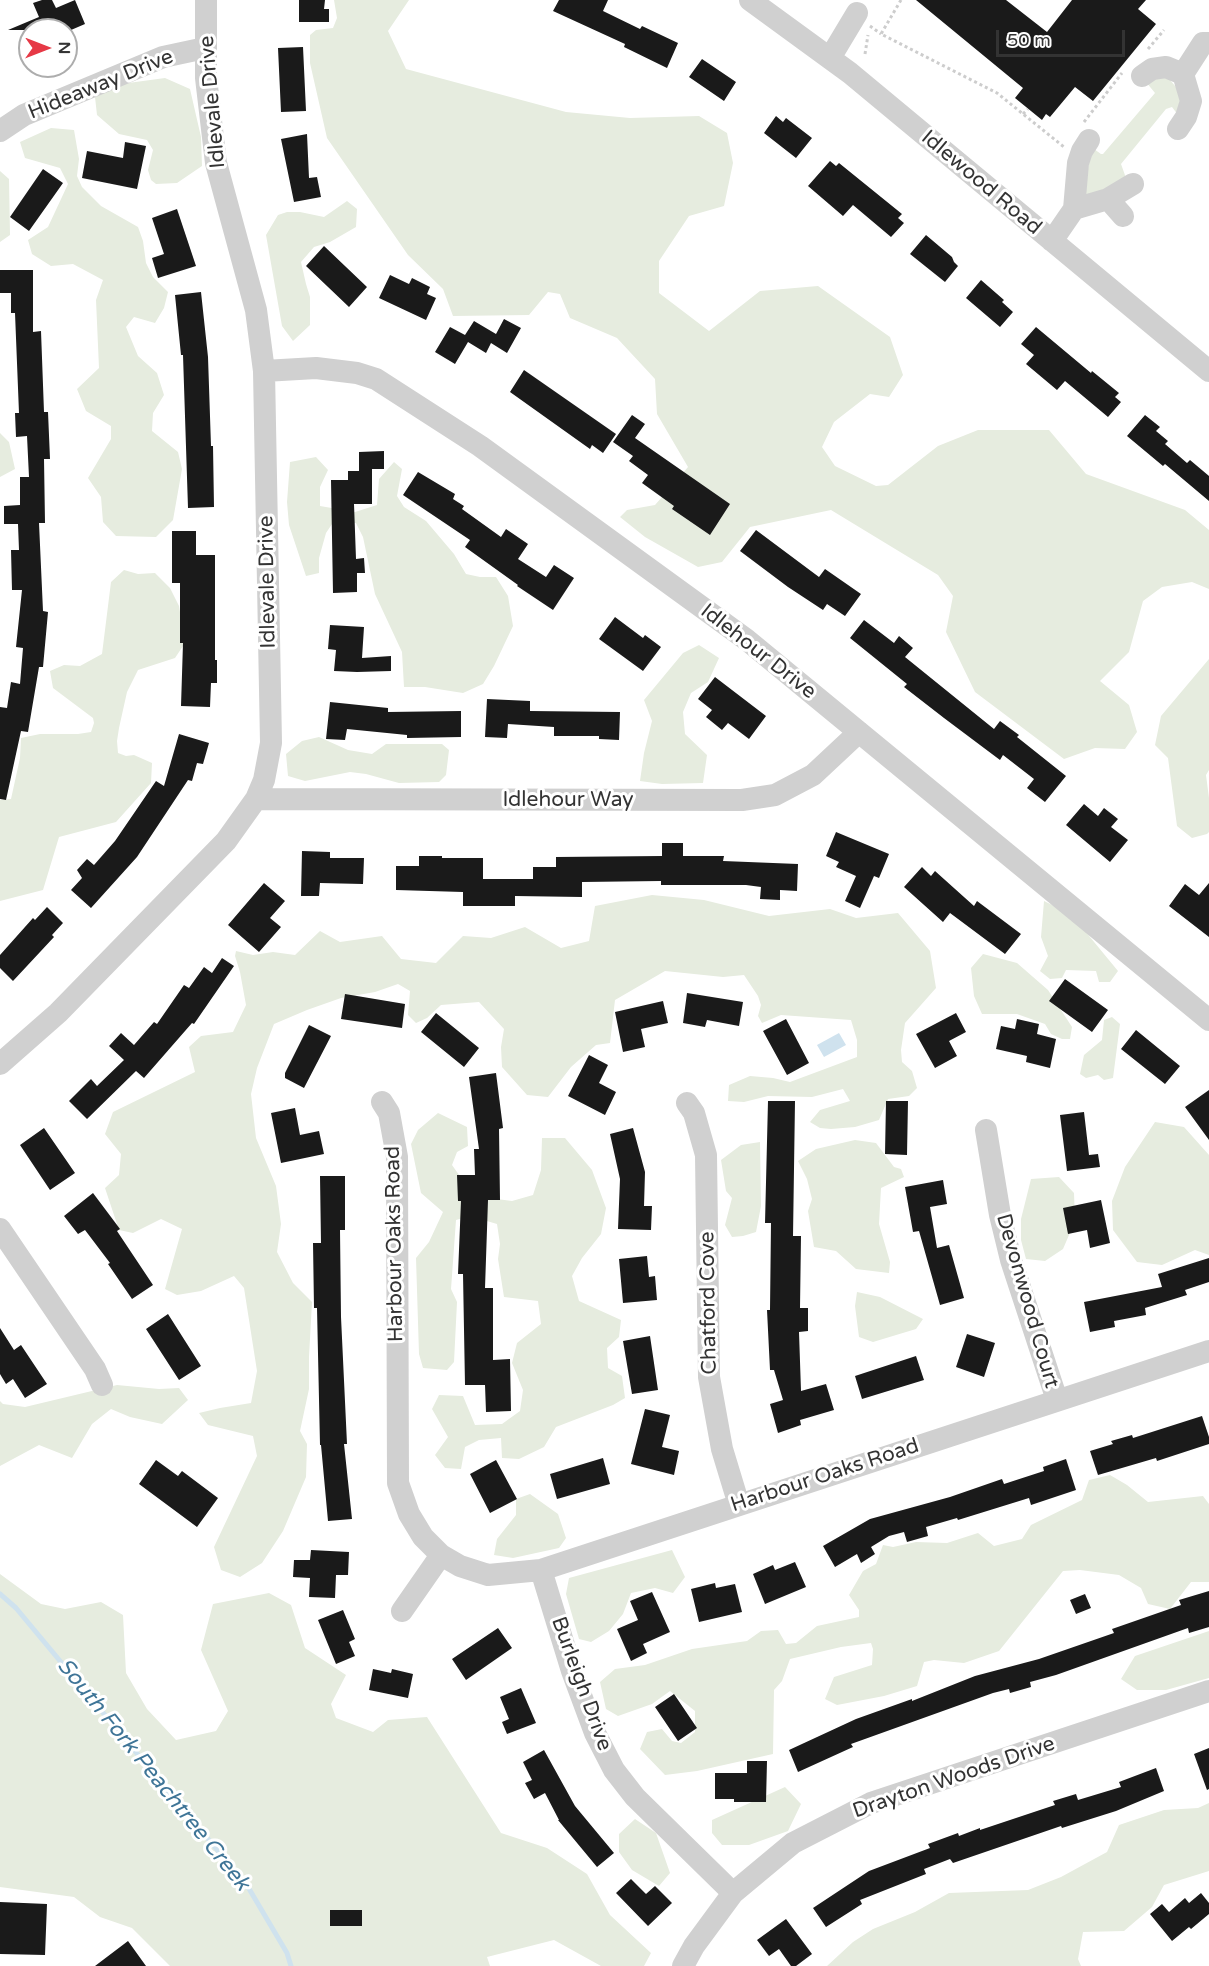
<!DOCTYPE html>
<style>
body{margin:0}
#map{position:relative;width:1209px;height:1966px;overflow:hidden;background:#fff;font-family:"Varela Round",sans-serif}
canvas{display:block}
.north{position:absolute;left:18px;top:18px;width:60px;height:60px;box-sizing:border-box;background:#fff;border:2px solid #adadad;border-radius:50%;rotate:90deg;font-size:16px;font-weight:700;line-height:24px;text-align:center;color:#333}
.north::after{content:'';display:block;margin:auto;width:21px;height:27px;background:#e63946;clip-path:polygon(50% 0,100% 100%,50% 72%,0 100%)}
.scale{position:absolute;left:996px;top:30px;width:129px;height:27px;box-sizing:border-box;border:3px solid #333;border-top:0;padding-left:8px;font-size:18px;line-height:21px;white-space:nowrap;color:#333;-webkit-text-stroke:4px #fff;paint-order:stroke}
</style>
<div id="map">
<canvas width="1209" height="1966"></canvas>
<div class="north">N</div>
<div class="scale">50 m</div>
</div>
<script>
const context = document.querySelector('canvas').getContext('2d');
context.lineJoin = 'round';
function paint(path, color) { context.fillStyle = color; context.fill(path, 'evenodd'); }
const shape = rows => new Path2D(rows.map(r => 'M' + r).join(''));
function trace(path, color, width, dash) { context.strokeStyle = color; context.lineWidth = width; context.lineCap = dash ? 'butt' : 'round'; context.setLineDash(dash || []); context.stroke(path); }
function write(font, color, halo, rows, align = 'center') {
  context.font = font + ' "Varela Round",sans-serif'; context.lineWidth = 6; context.setLineDash([]); context.textBaseline = 'middle'; context.strokeStyle = halo; context.fillStyle = color; for (const [text, x, y, turn = 0] of rows) {
    context.save(); context.translate(x, y); context.rotate((+turn || 0) * Math.PI / 180); context.textAlign = isNaN(turn) ? turn : align; if (halo) context.strokeText(text, 0, 0); context.fillText(text, 0, 0); context.restore();
  }
}
const green = shape([
 [334,0,409,0,388,31,406,69,566,112,630,118,699,116,727,133,733,163,724,206,689,216,659,261,659,293,709,331,760,291,818,286,890,337,903,375,889,397,870,394,834,422,822,447,835,466,876,486,888,485,938,446,978,430,1049,430,1086,474,1185,510,1209,530,1209,589,1192,582,1162,587,1143,601,1129,652,1100,681,1129,705,1137,732,1125,749,1095,748,1064,759,975,692,946,632,953,596,938,575,831,510,750,527,722,562,698,567,645,537,620,517,627,510,655,505,688,467,657,414,655,379,617,338,570,318,560,294,548,292,529,315,453,316,443,289,408,255,327,138,310,63,310,35,316,30,333,28,337,18],
 [1162,77,1170,80,1181,93,1178,115,1172,107,1166,109,1121,164,1126,178,1094,196,1085,195,1090,152,1094,149,1101,154,1103,154,1155,93,1146,82],
 [165,78,190,89,201,137,202,166,177,183,156,184,151,180,148,170,153,150,147,140,119,134,97,115,95,97,121,84],
 [51,128,74,130,79,159,77,176,82,187,101,206,138,227,143,241,146,263,153,277,168,292,164,308,155,323,134,317,126,327,138,356,157,373,164,395,153,413,152,431,178,452,182,469,173,520,156,537,116,536,103,522,101,497,88,478,111,439,111,426,86,411,77,389,99,368,96,300,103,280,73,264,51,266,32,254,28,240,48,227,68,184,60,168,25,158,20,142],
 [0,171,9,179,10,235,0,242],
 [347,201,357,209,356,227,330,242,314,247,301,262,306,284,310,297,310,325,293,341,282,326,266,235,278,215,287,212,300,212,324,217],
 [0,433,9,442,15,469,0,477],
 [316,457,328,470,320,487,320,506,355,512,377,505,379,479,394,462,402,469,397,496,404,507,426,521,454,554,466,574,480,577,496,577,508,596,513,626,494,666,483,684,463,693,425,687,404,687,402,652,375,594,363,537,356,523,332,524,326,533,319,558,319,573,306,576,289,525,287,502,290,462],
 [124,570,138,574,155,573,170,588,179,606,185,643,175,658,138,670,127,692,119,728,117,741,118,753,126,756,134,755,152,763,151,783,116,822,59,837,43,890,0,901,0,800,11,799,20,758,21,738,40,734,78,734,91,732,94,723,93,718,53,688,50,671,64,665,80,666,102,654,111,582],
 [699,645,719,658,708,682,691,693,683,712,685,734,707,755,703,783,662,784,640,781,644,753,652,721,644,700,683,653],
 [1209,659,1209,770,1206,775,1209,798,1209,832,1207,834,1192,838,1177,826,1168,758,1155,745,1161,716],
 [319,737,348,750,372,754,386,744,442,744,449,750,446,775,439,782,399,783,366,774,350,772,305,781,288,776,286,754,302,741],
 [652,895,704,900,769,916,830,909,856,918,898,913,930,951,936,988,905,1023,901,1050,902,1062,912,1071,917,1088,909,1096,888,1099,879,1120,855,1127,831,1129,820,1128,810,1122,820,1110,850,1101,843,1089,812,1097,768,1096,744,1102,728,1101,729,1085,750,1076,773,1078,790,1082,857,1057,857,1040,851,1020,781,1015,762,1023,758,1016,761,1005,758,996,744,975,723,977,665,971,615,1000,610,1043,596,1045,571,1067,548,1097,527,1095,502,1067,501,1047,504,1029,479,1002,441,1005,427,1018,416,1023,408,1015,410,991,398,984,375,992,341,998,307,1010,274,1024,257,1068,251,1094,256,1138,276,1186,281,1224,277,1252,293,1283,312,1302,309,1357,309,1389,300,1431,307,1444,306,1477,283,1531,262,1563,240,1577,221,1570,214,1547,257,1456,253,1436,208,1425,199,1413,220,1408,251,1403,257,1371,244,1288,234,1276,201,1291,177,1295,165,1289,182,1229,161,1219,133,1233,119,1230,105,1188,119,1175,121,1154,105,1134,113,1112,195,1072,189,1047,201,1036,233,1032,246,1005,240,972,235,956,236,951,253,955,273,952,295,955,320,931,340,942,382,936,401,959,436,963,463,936,491,938,525,927,561,948,589,941,595,906],
 [1044,901,1071,914,1118,971,1110,982,1099,982,1096,971,1066,970,1062,978,1050,979,1040,971,1048,956,1041,937],
 [983,954,1017,963,1048,990,1072,1027,1070,1039,1062,1039,1051,1034,1045,1024,1017,1014,982,1014,974,996,971,968],
 [1112,1017,1120,1024,1113,1078,1104,1080,1098,1075,1086,1078,1080,1074,1084,1055,1102,1040,1104,1020],
 [438,1113,467,1127,468,1146,457,1152,452,1165,474,1196,512,1201,533,1195,541,1170,542,1138,565,1138,592,1170,606,1208,601,1234,582,1258,572,1276,579,1301,621,1320,619,1337,607,1348,608,1368,622,1376,625,1398,613,1405,556,1427,544,1447,519,1459,502,1458,501,1438,479,1440,465,1447,461,1469,445,1468,435,1455,448,1437,432,1409,439,1395,463,1396,475,1425,502,1424,520,1411,523,1390,512,1363,517,1343,541,1324,538,1301,504,1297,498,1259,500,1244,497,1224,470,1216,456,1220,451,1289,457,1302,454,1362,447,1370,423,1368,419,1354,416,1258,429,1242,443,1212,421,1193,411,1144,418,1130],
 [1155,1122,1184,1127,1209,1155,1209,1255,1195,1250,1162,1265,1137,1262,1113,1230,1112,1201,1125,1167],
 [855,1140,876,1143,894,1167,901,1169,904,1177,881,1188,879,1224,890,1262,889,1273,856,1269,836,1251,814,1247,808,1211,812,1199,807,1179,798,1161,816,1149],
 [760,1142,761,1206,756,1232,743,1236,732,1237,725,1225,732,1198,726,1191,721,1160,741,1145],
 [1059,1177,1074,1193,1075,1221,1063,1249,1045,1261,1026,1259,1021,1240,1021,1219,1031,1179],
 [857,1292,880,1297,923,1319,916,1329,873,1342,859,1337,855,1306],
 [117,1385,159,1389,179,1388,188,1400,162,1424,130,1417,111,1409,92,1424,72,1458,39,1445,0,1466,0,1401,3,1404,25,1407],
 [1110,1475,1127,1485,1148,1502,1203,1496,1209,1504,1209,1582,1191,1582,1170,1609,1148,1604,1141,1588,1119,1575,1080,1570,1063,1571,999,1651,964,1663,934,1660,924,1662,917,1686,884,1696,837,1705,825,1699,834,1677,872,1665,873,1649,871,1643,841,1647,790,1659,782,1681,774,1690,773,1754,697,1771,665,1775,640,1749,647,1732,662,1729,672,1741,681,1743,695,1732,695,1711,670,1691,652,1704,618,1716,606,1709,600,1682,615,1669,645,1665,692,1649,747,1641,761,1631,778,1630,786,1644,796,1643,817,1626,859,1617,859,1610,849,1595,863,1571,876,1564,883,1545,893,1547,916,1542,947,1543,978,1533,994,1546,1022,1539,1031,1525,1082,1500,1089,1480],
 [530,1494,558,1514,566,1538,559,1548,513,1558,494,1555,497,1539,516,1515,516,1499],
 [672,1550,685,1577,673,1593,655,1588,631,1593,623,1614,609,1631,591,1642,579,1639,566,1594,569,1578],
 [0,1574,41,1604,65,1609,101,1602,123,1615,126,1673,147,1709,176,1740,216,1731,228,1711,201,1650,213,1604,269,1593,291,1605,305,1648,346,1675,331,1704,336,1718,373,1732,388,1720,427,1717,501,1833,547,1848,587,1874,610,1915,651,1953,644,1966,601,1966,554,1940,487,1957,490,1966,170,1966,132,1928,100,1917,74,1897,0,1887],
 [1209,1631,1209,1678,1166,1690,1137,1690,1121,1679,1135,1656],
 [785,1787,801,1804,788,1831,749,1845,722,1845,712,1833,712,1820],
 [1209,1803,1209,1871,1164,1885,1152,1907,1124,1931,1083,1932,1078,1959,1081,1966,827,1966,853,1942,873,1929,915,1912,949,1893,1028,1890,1061,1877,1107,1852,1119,1825,1164,1810,1198,1808],
 [635,1819,656,1833,670,1873,659,1886,632,1870,619,1852,619,1834]
]);
const water = shape([
 [839,1033,846,1045,824,1057,817,1045]
]);
const stream = shape([
 [0,1594,16,1608,248,1887,287,1953,291,1966]
]);
const building = shape([
 [42,0,52,0,56,8,75,0,85,24,71,30,8,30,39,17,33,3],
 [299,0,325,0,324,9,329,9,329,22,299,22],
 [559,0,608,0,603,11,640,29,642,26,678,43,667,68,624,47,625,44,553,11],
 [916,0,1006,0,1047,32,1072,0,1146,0,1138,9,1156,24,1093,101,1075,87,1050,117,1046,114,1042,120,1015,98,1023,88],
 [303,47,306,111,281,112,278,48],
 [702,59,736,82,724,101,689,77],
 [776,116,783,122,786,118,812,138,796,158,764,133],
 [307,134,309,178,317,177,321,197,294,202,281,139],
 [125,142,146,146,137,189,82,178,87,151,123,158],
 [830,161,836,166,839,163,902,214,898,218,904,223,891,237,853,205,843,216,808,186],
 [43,169,63,183,29,231,10,217],
 [177,209,196,266,158,278,152,258,164,254,152,218],
 [926,235,952,257,954,262,958,266,945,282,910,254],
 [324,246,367,287,349,307,306,266],
 [0,270,33,270,33,332,41,331,44,412,48,412,50,459,44,459,45,523,39,523,43,611,48,612,43,667,39,667,28,732,21,731,6,800,0,799,0,707,7,708,11,682,20,684,23,648,16,647,22,590,12,590,11,550,19,550,18,524,4,524,4,506,20,505,20,477,29,477,27,436,16,437,15,413,19,413,15,313,11,313,11,293,0,293],
 [390,275,409,284,412,278,430,287,427,294,436,298,426,320,379,298],
 [981,280,1004,300,1002,302,1013,312,1000,327,966,298],
 [201,292,208,357,211,446,213,446,214,507,188,508,183,355,181,355,175,295],
 [504,319,521,328,507,353,491,343,486,353,468,342,455,364,435,352,450,327,465,335,474,321,496,334],
 [1036,327,1091,373,1092,371,1119,393,1115,397,1121,402,1108,417,1065,381,1057,390,1026,364,1034,355,1021,344],
 [524,370,616,434,603,453,592,445,590,449,510,392],
 [632,415,645,424,635,438,730,504,710,535,672,509,674,506,642,483,648,475,629,461,633,456,613,442],
 [1145,415,1160,427,1156,431,1168,441,1165,444,1187,463,1190,460,1209,476,1209,501,1165,464,1163,466,1127,436],
 [384,451,384,469,372,469,372,504,354,504,356,559,364,558,365,573,357,573,357,592,333,593,331,480,348,480,348,471,359,471,359,452],
 [418,472,455,494,453,499,464,506,462,509,501,537,506,529,528,544,518,559,546,577,554,565,574,578,553,610,517,586,518,585,465,547,470,540,403,495],
 [756,530,819,577,825,569,861,594,845,616,827,604,823,610,788,587,740,551],
 [172,531,196,531,196,555,215,555,215,660,217,660,217,683,211,683,210,707,181,706,183,643,180,643,180,583,172,583],
 [615,617,643,638,645,635,661,647,643,671,599,639],
 [864,620,894,643,899,636,913,648,905,657,994,729,1000,721,1019,735,1017,737,1066,776,1045,802,1027,788,1034,779,1003,755,1000,760,944,718,904,687,907,684,850,638],
 [330,625,364,627,362,658,391,656,391,671,357,672,334,671,336,650,328,649],
 [715,677,766,716,749,739,728,723,722,730,706,717,712,710,698,699],
 [487,699,530,701,530,711,620,712,619,740,599,739,599,736,554,736,554,727,508,724,507,738,485,737],
 [330,702,388,708,388,712,461,711,461,737,407,738,407,735,347,729,345,740,326,739],
 [179,734,209,743,203,764,197,763,192,781,188,780,137,857,91,908,71,890,82,878,77,870,87,859,94,865,115,841,156,781,164,786],
 [1084,804,1098,816,1104,808,1118,819,1111,827,1128,840,1110,862,1066,825],
 [836,832,889,854,879,878,874,876,860,908,845,901,856,876,836,867,839,862,826,856],
 [662,843,683,843,683,856,724,856,723,861,798,864,797,891,780,890,780,900,760,899,761,887,746,885,661,885,661,881,582,882,582,897,515,896,515,906,463,906,463,892,396,890,396,866,419,866,419,856,442,856,442,858,483,858,483,879,533,879,533,867,556,867,556,857,662,856],
 [302,851,330,852,330,858,364,858,363,884,320,883,319,896,301,896],
 [922,867,931,876,935,871,974,906,977,901,1021,934,1005,954,950,913,943,922,904,887],
 [264,883,285,901,270,918,281,927,259,952,228,925],
 [1209,883,1209,937,1169,906,1185,884,1199,895],
 [47,907,63,923,52,935,54,937,13,981,0,968,0,955,33,918,35,920],
 [222,958,234,966,194,1024,192,1023,144,1078,136,1071,87,1119,69,1101,91,1079,97,1086,124,1060,109,1046,121,1033,134,1045,154,1022,157,1024,184,985,189,988,204,967,212,973],
 [1065,979,1108,1010,1092,1032,1049,1001],
 [687,993,743,1002,739,1026,707,1020,705,1027,683,1023],
 [345,994,405,1004,402,1028,341,1019],
 [663,1001,668,1023,641,1029,645,1047,623,1052,615,1012],
 [436,1013,479,1048,464,1067,421,1032],
 [956,1013,966,1032,949,1041,957,1056,935,1068,916,1034],
 [786,1019,809,1063,787,1075,763,1031],
 [1017,1019,1039,1024,1037,1034,1056,1039,1050,1068,1026,1062,1027,1056,996,1049,1001,1026,1015,1029],
 [309,1025,331,1036,304,1088,285,1078,285,1073],
 [1136,1030,1180,1066,1165,1084,1121,1049],
 [589,1055,608,1065,599,1083,616,1092,605,1115,568,1096],
 [496,1073,503,1128,499,1129,500,1200,488,1200,485,1288,493,1288,493,1360,510,1359,511,1411,486,1412,485,1385,465,1385,463,1274,458,1274,461,1201,458,1201,457,1175,475,1175,474,1149,479,1149,469,1077],
 [1209,1090,1209,1140,1185,1107],
 [768,1101,795,1101,793,1236,801,1236,800,1308,808,1308,808,1331,799,1332,801,1391,826,1384,834,1410,800,1420,801,1425,778,1433,770,1404,783,1400,774,1370,770,1370,767,1310,770,1310,771,1223,765,1223],
 [886,1101,908,1101,907,1155,885,1154],
 [295,1108,300,1135,319,1131,324,1154,281,1163,271,1113],
 [1084,1112,1089,1155,1098,1154,1100,1167,1067,1171,1060,1115],
 [44,1128,75,1173,50,1190,20,1145],
 [633,1128,645,1172,644,1206,652,1206,651,1230,618,1229,620,1179,610,1134],
 [320,1176,345,1176,345,1230,340,1230,341,1317,347,1444,344,1444,352,1519,328,1521,321,1445,320,1445,317,1308,314,1308,313,1243,321,1243],
 [943,1180,947,1204,930,1207,937,1248,949,1245,964,1298,940,1305,919,1231,913,1232,905,1187],
 [93,1193,120,1229,117,1231,153,1285,132,1299,108,1264,110,1263,85,1230,78,1234,64,1216],
 [1101,1200,1110,1243,1090,1248,1087,1230,1068,1234,1063,1208],
 [647,1256,649,1277,655,1276,657,1300,623,1303,619,1259],
 [1209,1258,1209,1282,1185,1290,1187,1295,1145,1308,1146,1315,1114,1321,1115,1327,1090,1332,1084,1302,1162,1287,1158,1274],
 [168,1314,201,1366,179,1380,146,1329],
 [0,1328,14,1350,21,1345,47,1384,25,1398,13,1379,6,1384,0,1374],
 [967,1334,995,1343,984,1377,956,1367],
 [650,1336,658,1390,632,1394,623,1341],
 [916,1356,924,1380,862,1399,855,1376],
 [645,1409,670,1415,662,1447,679,1451,674,1475,631,1464],
 [1202,1416,1209,1437,1209,1444,1157,1461,1156,1458,1098,1475,1090,1451,1113,1444,1111,1441,1132,1435,1133,1438],
 [603,1458,610,1484,557,1499,550,1474],
 [1066,1459,1076,1490,1031,1505,1029,1498,958,1520,957,1518,926,1527,928,1536,907,1542,904,1532,889,1536,871,1547,875,1554,861,1563,857,1554,835,1567,823,1546,870,1519,950,1497,1002,1479,1004,1484,1044,1471,1043,1467],
 [156,1460,178,1476,182,1471,218,1498,197,1527,139,1484],
 [496,1460,517,1499,490,1513,470,1474],
 [311,1550,349,1552,348,1575,336,1575,335,1598,309,1597,310,1578,293,1577,294,1560,310,1560],
 [795,1562,806,1587,765,1604,753,1574,773,1565,775,1570],
 [715,1583,716,1588,735,1584,742,1612,699,1622,691,1589],
 [1209,1591,1209,1627,1189,1633,1188,1628,1056,1675,1030,1682,1031,1687,1010,1693,1009,1689,993,1693,851,1744,853,1747,798,1772,789,1750,856,1719,912,1699,912,1701,975,1676,1039,1659,1114,1633,1112,1629,1181,1605,1179,1600],
 [652,1592,670,1632,643,1644,647,1653,631,1661,617,1629,638,1620,630,1601],
 [1085,1594,1091,1608,1076,1614,1070,1600],
 [343,1610,355,1639,349,1642,355,1656,336,1664,318,1620],
 [498,1628,512,1648,466,1680,452,1659],
 [373,1669,391,1673,392,1669,413,1674,408,1698,369,1690],
 [521,1688,536,1723,507,1734,502,1722,509,1719,500,1697],
 [674,1694,697,1728,678,1741,655,1707],
 [1209,1748,1209,1789,1207,1790,1194,1754],
 [544,1750,575,1806,614,1853,597,1867,558,1820,559,1820,545,1793,534,1799,525,1783,532,1780,523,1762],
 [747,1761,767,1761,766,1802,734,1802,734,1799,715,1799,715,1773,747,1773],
 [1156,1768,1164,1791,1116,1811,1062,1828,1061,1826,953,1863,950,1859,924,1869,926,1874,860,1900,862,1904,826,1927,813,1908,869,1871,930,1848,928,1844,958,1833,959,1836,980,1828,980,1830,1055,1805,1053,1801,1076,1794,1078,1800,1121,1787,1119,1782],
 [631,1879,646,1894,655,1886,672,1903,648,1926,616,1893],
 [1201,1893,1209,1903,1209,1914,1191,1929,1189,1927,1172,1941,1150,1914,1162,1904,1169,1912,1185,1898,1189,1903],
 [0,1902,47,1904,45,1955,0,1954],
 [330,1910,362,1910,362,1926,330,1926],
 [786,1919,812,1954,796,1966,791,1966,779,1949,769,1956,757,1940],
 [128,1941,146,1966,95,1966]
]);
const path = shape([
 [901,0,881,34,997,93,1064,147],
 [870,26,881,34],
 [1148,49,1164,30],
 [865,54,868,35],
 [1023,114,1028,109],
 [1084,122,1122,73]
]);
const minor = shape([
 [750,0,850,73,1209,371],
 [830,58,857,13],
 [1183,74,1203,43,1209,43],
 [1142,76,1152,69,1166,67,1183,74,1191,101,1186,117,1178,129],
 [0,131,24,115,163,57,205,48],
 [1108,199,1123,216],
 [1074,209,1108,199,1133,184],
 [1052,241,1074,209,1078,163,1082,151,1089,140],
 [264,371,316,368,357,373,376,379,480,446,747,640,1209,1020],
 [256,799,742,800,775,795,813,775,859,732],
 [0,1064,58,1013,226,841,256,799,264,780,271,743,264,371,256,310,216,163,206,78,206,0],
 [382,1102,389,1113,397,1157,398,1483,409,1514,423,1537,441,1555,460,1566,488,1575,541,1570,1209,1351],
 [687,1103,694,1113,706,1155,709,1377,722,1449,739,1505],
 [986,1130,1000,1215,1011,1260,1057,1400],
 [0,1229,95,1369,102,1385],
 [541,1570,572,1671,595,1733,614,1770,635,1797,733,1893],
 [402,1611,441,1555],
 [683,1966,694,1946,733,1893,793,1843,871,1803,1209,1691]
]);
const streetNames = [
 ["Hideaway Drive",101,85,-22],
 ["Idlevale Drive",213,102,-95],
 ["Idlewood Road",981,183,40],
 ["Idlevale Drive",268,582,-91],
 ["Idlehour Drive",758,652,38],
 ["Idlehour Way",568,800],
 ["Harbour Oaks Road",395,1244,-91],
 ["Devonwood Court",1027,1301,74],
 ["Chatford Cove",709,1303,-91],
 ["Harbour Oaks Road",825,1476,-18],
 ["Burleigh Drive",581,1684,70],
 ["Drayton Woods Drive",954,1778,-19]
];
const waterNames = [
 ["South Fork Peachtree Creek",153,1775,51]
];
paint(green, '#e6ecdf');
paint(water, '#cfe2ee');
trace(stream, '#cfe2ee', 5);
paint(building, '#1a1a1a');
trace(path, '#cdcdcd', 3, [3, 3]);
trace(minor, '#d0d0d0', 22);
write('21px', '#333', '#fff', streetNames);
write('italic 22px', '#3f7597', '#fff', waterNames);
</script>
